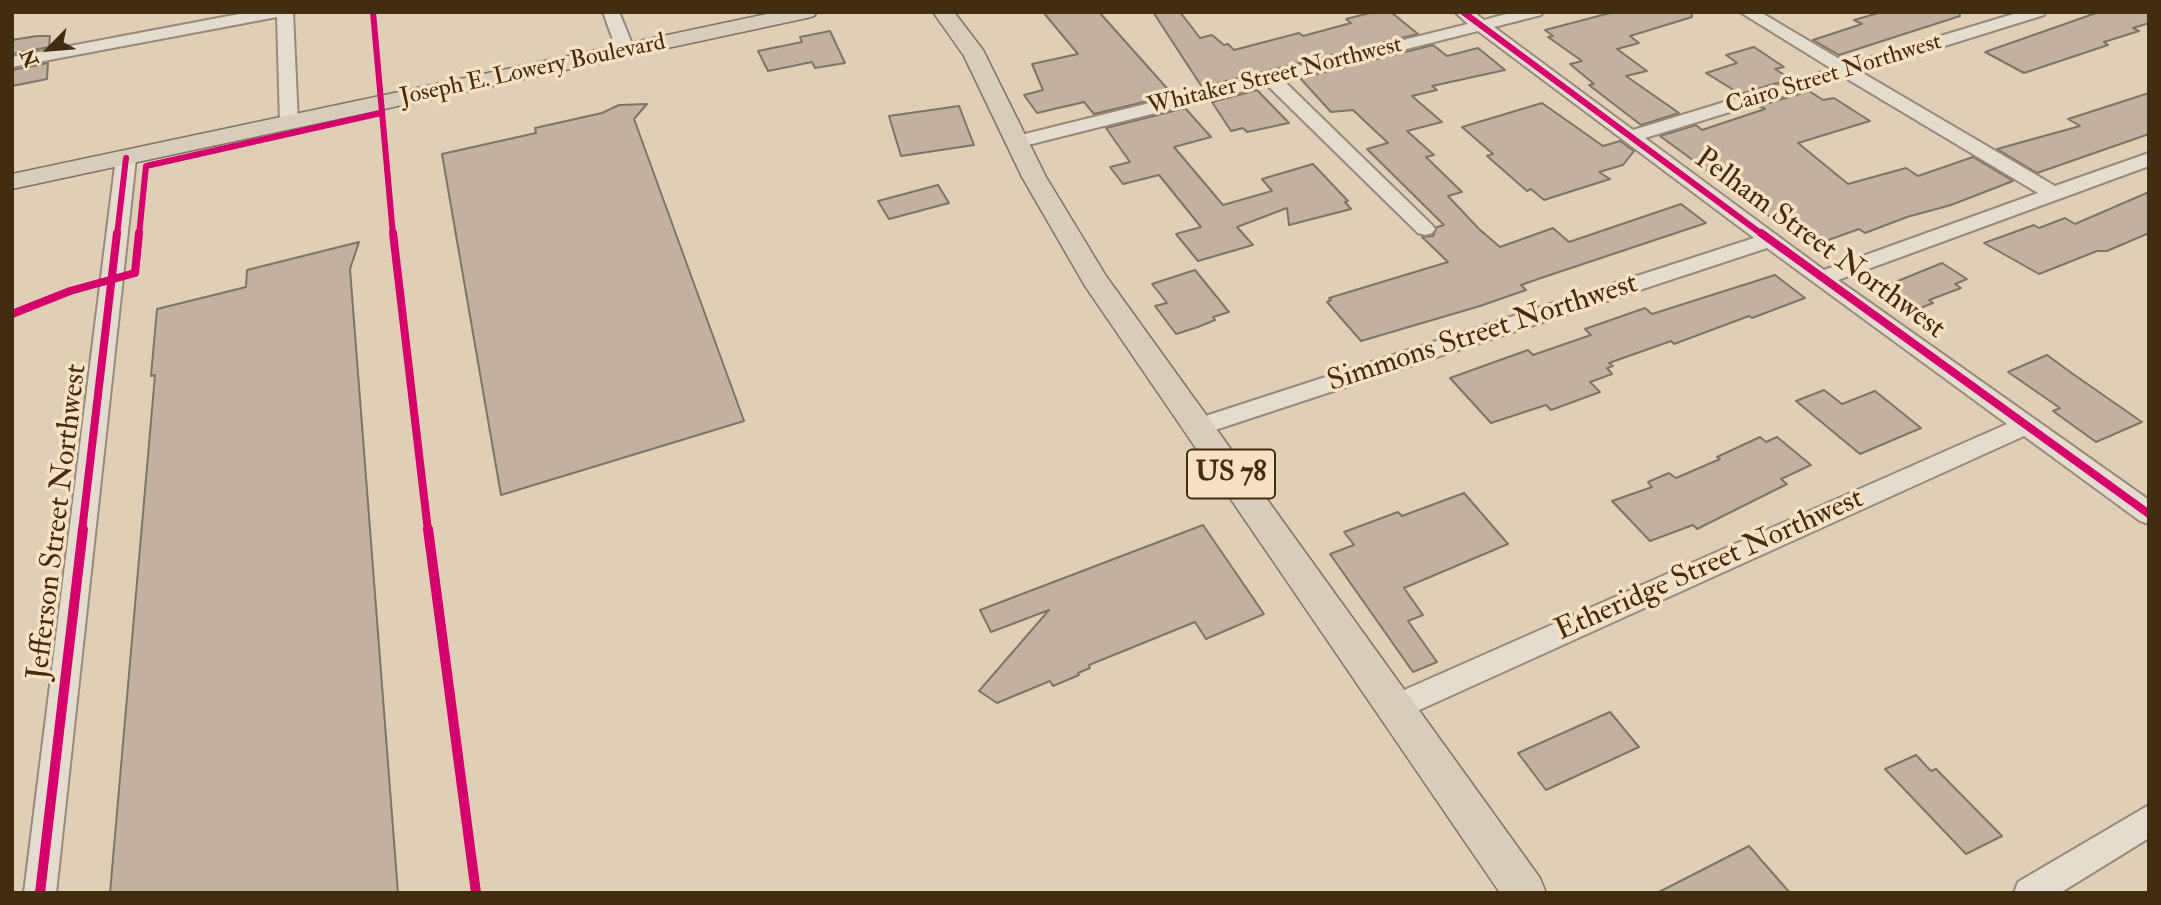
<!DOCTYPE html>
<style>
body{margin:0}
#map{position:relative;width:2161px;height:905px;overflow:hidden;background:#e0ceb6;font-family:"IM FELL Double Pica",serif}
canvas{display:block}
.frame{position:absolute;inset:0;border:14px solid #432d11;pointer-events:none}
.north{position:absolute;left:14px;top:14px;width:70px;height:70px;-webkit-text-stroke:5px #f6e1c4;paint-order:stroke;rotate:245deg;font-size:19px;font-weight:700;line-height:28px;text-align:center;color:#432d11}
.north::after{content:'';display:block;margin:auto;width:24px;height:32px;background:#432d11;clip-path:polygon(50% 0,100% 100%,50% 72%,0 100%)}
</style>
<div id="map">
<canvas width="2161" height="905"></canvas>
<div class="frame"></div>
<div class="north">N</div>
</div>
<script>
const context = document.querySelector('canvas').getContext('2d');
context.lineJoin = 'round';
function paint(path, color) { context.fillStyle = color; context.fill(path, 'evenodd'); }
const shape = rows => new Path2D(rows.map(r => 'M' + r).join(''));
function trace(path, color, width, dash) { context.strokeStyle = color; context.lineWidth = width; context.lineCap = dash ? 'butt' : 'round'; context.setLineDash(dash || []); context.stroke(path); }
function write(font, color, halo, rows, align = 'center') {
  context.font = font + ' "IM FELL Double Pica",serif'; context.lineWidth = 7; context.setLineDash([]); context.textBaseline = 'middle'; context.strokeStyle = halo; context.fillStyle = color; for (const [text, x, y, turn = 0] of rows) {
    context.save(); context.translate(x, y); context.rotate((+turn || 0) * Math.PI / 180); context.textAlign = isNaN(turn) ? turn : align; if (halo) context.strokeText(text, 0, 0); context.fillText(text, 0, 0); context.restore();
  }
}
const building = shape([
 [1043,12,1099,12,1173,95,1094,114,1084,102,1037,113,1024,95,1043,90,1032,64,1078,54,1043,12],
 [1153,12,1180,12,1200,38,1212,35,1224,45,1228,44,1234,50,1299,33,1303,36,1351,23,1346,19,1374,12,1391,12,1418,34,1202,87,1153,12],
 [1614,12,1691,12,1692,17,1630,36,1639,43,1617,49,1647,71,1626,76,1679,113,1641,125,1589,85,1594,84,1570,64,1582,61,1548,37,1553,36,1545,30,1614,12],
 [1882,12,1959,12,1960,16,1839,55,1813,40,1862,24,1854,20,1882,12],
 [2099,12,2149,12,2149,23,2133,28,2139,31,2104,42,2108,45,2024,73,1985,52,2099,12],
 [830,31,845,63,815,68,812,62,768,71,758,51,802,42,800,37,830,31],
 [37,36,50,36,49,47,12,54,12,40,37,36],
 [1433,45,1447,56,1478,48,1505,70,1432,86,1437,90,1412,96,1442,122,1407,131,1434,155,1426,157,1462,192,1448,196,1479,229,1500,247,1553,228,1569,242,1681,204,1706,223,1544,277,1521,285,1526,290,1480,306,1361,341,1327,302,1331,300,1329,298,1448,262,1422,237,1433,236,1437,227,1444,225,1367,149,1388,143,1353,110,1331,112,1300,78,1433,45],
 [1754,47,1784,67,1775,69,1791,79,1740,94,1706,73,1737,63,1726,55,1754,47],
 [48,63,47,79,12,86,12,70,48,63],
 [1257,90,1289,123,1247,132,1243,128,1231,131,1212,102,1257,90],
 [1809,91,1823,100,1834,98,1870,121,1798,143,1848,184,1906,168,1918,176,1973,157,2013,181,1951,205,1907,217,1865,233,1859,229,1820,243,1777,213,1769,216,1660,136,1696,125,1702,130,1765,109,1759,106,1809,91],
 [2149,93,2149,134,2037,173,1997,149,2080,126,2068,119,2149,93],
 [1542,103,1603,146,1620,141,1634,151,1623,165,1599,172,1610,179,1544,200,1531,189,1527,191,1487,156,1493,154,1462,127,1542,103],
 [647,104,634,119,744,421,501,495,442,154,536,133,535,128,602,113,619,105,647,104],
 [959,106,974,145,901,156,889,116,959,106],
 [1185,108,1211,137,1174,147,1223,205,1272,191,1262,179,1313,164,1348,201,1345,202,1351,209,1289,225,1287,208,1237,227,1253,245,1198,261,1176,234,1201,227,1159,175,1123,184,1110,167,1130,162,1106,128,1185,108],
 [938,185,949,203,889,219,878,201,938,185],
 [2149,192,2149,233,2107,251,2097,251,2039,274,1984,243,2034,225,2039,228,2065,218,2075,224,2149,192],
 [359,242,350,269,398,893,110,893,155,375,151,376,157,309,246,287,247,270,359,242],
 [1942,263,1967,279,1955,284,1961,288,1929,300,1933,303,1910,312,1878,289,1942,263],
 [1195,270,1229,312,1213,317,1215,320,1198,327,1176,334,1155,306,1167,303,1152,284,1195,270],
 [1775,275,1805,298,1752,318,1749,316,1674,344,1671,341,1609,363,1613,366,1607,368,1612,374,1590,382,1600,392,1551,410,1546,405,1491,423,1450,378,1528,350,1533,355,1591,335,1585,329,1645,308,1652,314,1775,275],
 [2047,355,2073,374,2142,422,2096,442,2053,411,2060,408,2008,372,2047,355],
 [1824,390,1842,404,1875,391,1921,428,1860,454,1796,401,1824,390],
 [1760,437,1766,442,1777,437,1811,465,1781,479,1787,484,1697,529,1693,525,1650,541,1612,501,1652,487,1648,482,1669,473,1676,478,1720,459,1717,457,1760,437],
 [1464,493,1508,544,1404,588,1423,615,1408,621,1437,662,1413,672,1330,554,1354,545,1344,532,1398,512,1402,516,1464,493],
 [1203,525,1264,614,1206,639,1195,622,1089,665,1090,668,1078,673,1079,675,1053,686,1050,681,997,703,979,691,1049,610,991,632,980,610,1203,525],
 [1610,712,1639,747,1546,790,1518,753,1610,712],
 [1916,755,1931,771,1936,769,2002,836,1966,854,1885,769,1916,755],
 [1749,846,1790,893,1657,893,1749,846]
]);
const minor = shape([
 [250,12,293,12,298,123,296,127,282,127,280,123,277,17,12,67,12,57,250,12],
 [603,12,619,12,635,51,632,55,620,55,617,51,603,12],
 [1455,12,1474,12,1484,20,1514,12,1543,12,1541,15,1494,27,1633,130,1832,69,1740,12,1760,12,1848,64,2020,12,2046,12,2044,15,1861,72,2055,186,2149,153,2149,166,1838,280,2149,500,2149,524,2140,521,2024,436,1406,716,1396,720,1386,716,1381,707,1386,698,2007,424,1767,248,1206,433,1198,436,1190,433,1186,427,1190,421,1754,238,1478,31,1283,80,1432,225,1435,229,1432,233,1425,235,1418,233,1267,85,1016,148,1007,142,1009,138,1468,24,1455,12],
 [1844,77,2038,193,1824,270,1645,138,1844,77],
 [126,152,136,158,56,893,24,893,116,158,126,152],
 [2149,805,2149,838,2060,893,2014,893,2018,882,2149,805]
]);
const major = shape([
 [776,12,817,12,814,16,807,18,12,189,12,174,776,12],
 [933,12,954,12,983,50,1046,177,1106,276,1540,878,1546,893,1500,893,1085,286,1022,177,964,56,933,12]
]);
const cyclewayFar2 = shape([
 [373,12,393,235],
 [1463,12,1763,235],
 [117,235,126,158],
 [139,235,146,166,381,113]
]);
const cyclewayFar1 = shape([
 [393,233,428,531],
 [1761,233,2149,514],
 [12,314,70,291,135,273,139,233],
 [82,531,117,233]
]);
const cycleway = shape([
 [428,529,476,893],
 [40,893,83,529]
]);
const farStreetnames = [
 ["Joseph E. Lowery Boulevard",533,71,-12],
 ["Cairo Street Northwest",1834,75,-17],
 ["Whitaker Street Northwest",1275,77,-14]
];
const shields = [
 [1231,474,88]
];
const shieldNames = [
 ["US 78",1231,474]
];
const streetNames = [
 ["Pelham Street Northwest",1819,245,36],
 ["Simmons Street Northwest",1483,334,-18],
 ["Jefferson Street Northwest",59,522,-83],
 ["Etheridge Street Northwest",1710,566,-24]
];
paint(building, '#c4b09e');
trace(building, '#817464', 2);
trace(minor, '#978a7a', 4);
trace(major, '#817464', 3);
paint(minor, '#e5dcd0');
paint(major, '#d8ccbb');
trace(cyclewayFar2, '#d6006c', 6);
trace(cyclewayFar1, '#d6006c', 8);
trace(cycleway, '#d6006c', 10);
write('24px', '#432d11', '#f6e1c4', farStreetnames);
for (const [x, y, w] of shields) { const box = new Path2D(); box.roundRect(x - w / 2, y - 24.5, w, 49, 5); context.fillStyle = '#f6e1c4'; context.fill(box); trace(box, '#432d11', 2); }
write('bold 28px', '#432d11', null, shieldNames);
write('30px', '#432d11', '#f6e1c4', streetNames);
</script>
